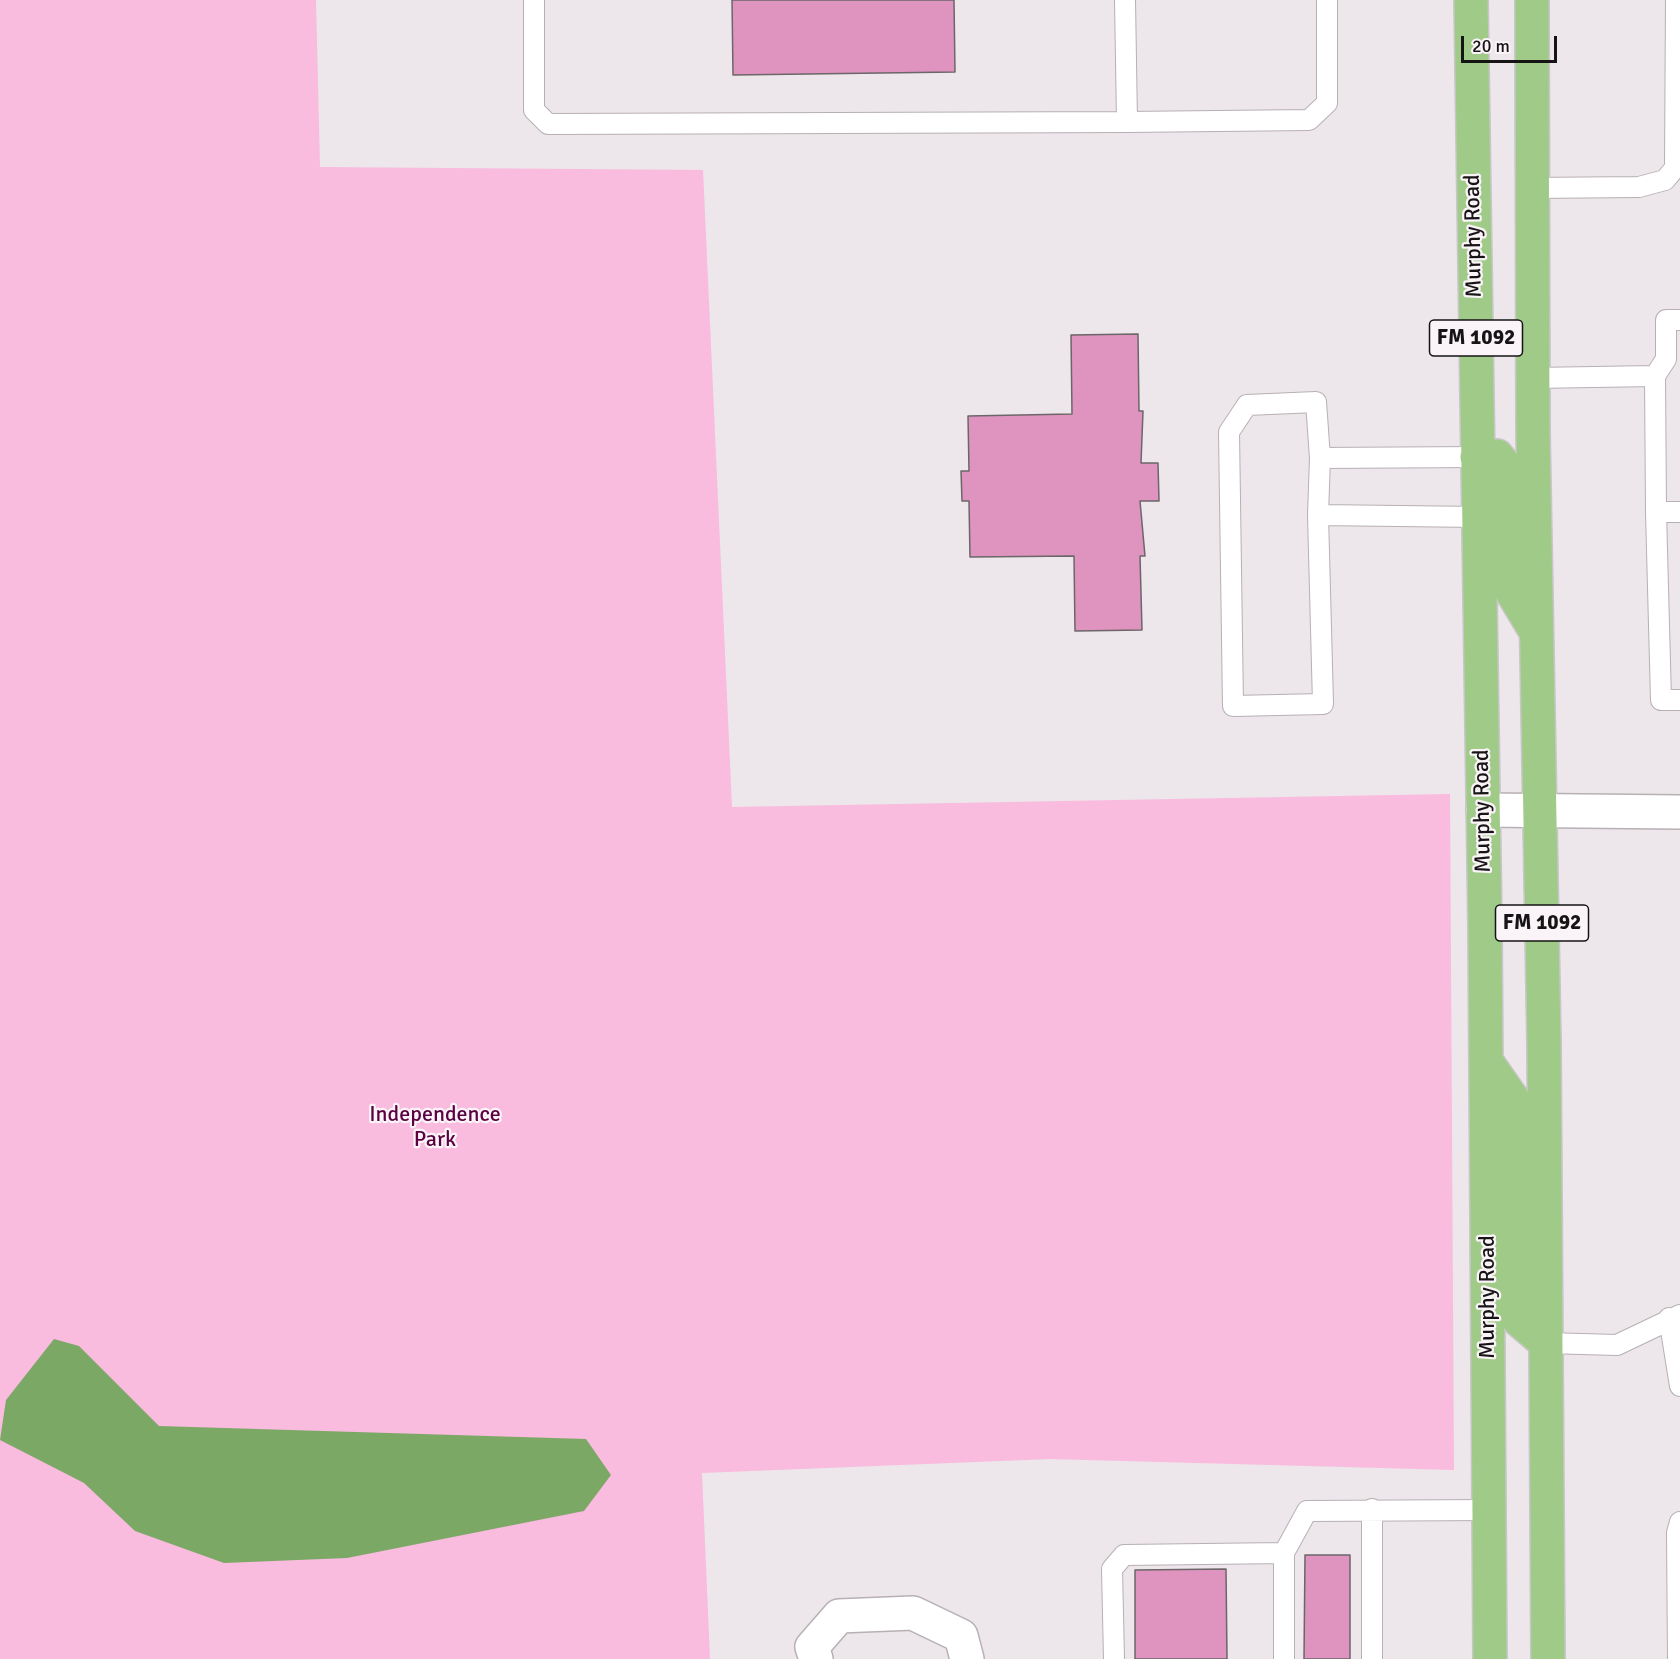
<!DOCTYPE html>
<style>
body{margin:0}
#map{position:relative;width:1680px;height:1659px;overflow:hidden;background:#ede6ea;font-family:Signika,sans-serif}
canvas{display:block}
.scale{position:absolute;left:1461px;top:36px;width:96px;height:27px;box-sizing:border-box;border:3px solid #161415;border-top:0;padding-left:8px;font-size:18px;line-height:21px;white-space:nowrap;color:#161415;-webkit-text-stroke:4px #faf3f7;paint-order:stroke}
</style>
<div id="map">
<canvas width="1680" height="1659"></canvas>
<div class="scale">20 m</div>
</div>
<script>
const context = document.querySelector('canvas').getContext('2d');
context.lineJoin = 'round';
function paint(path, color) { context.fillStyle = color; context.fill(path, 'evenodd'); }
const shape = rows => new Path2D(rows.map(r => 'M' + r).join(''));
function trace(path, color, width, dash) { context.strokeStyle = color; context.lineWidth = width; context.lineCap = dash ? 'butt' : 'round'; context.setLineDash(dash || []); context.stroke(path); }
function write(font, color, halo, rows, align = 'center') {
  context.font = font + ' Signika,sans-serif'; context.lineWidth = 4.5; context.setLineDash([]); context.textBaseline = 'middle'; context.strokeStyle = halo; context.fillStyle = color; for (const [text, x, y, turn = 0] of rows) {
    context.save(); context.translate(x, y); context.rotate((+turn || 0) * Math.PI / 180); context.textAlign = isNaN(turn) ? turn : align; if (halo) context.strokeText(text, 0, 0); context.fillText(text, 0, 0); context.restore();
  }
}
const green = shape([
 [0,0,316,0,320,167,703,170,732,807,1450,794,1454,1470,1050,1459,702,1473,710,1659,0,1659]
]);
const water = shape([
 [54,1339,79,1346,159,1426,586,1439,611,1475,584,1511,347,1558,224,1563,135,1531,84,1483,0,1440,6,1400]
]);
const building = shape([
 [732,0,954,0,955,72,733,75,732,0],
 [1138,334,1139,411,1143,411,1141,463,1158,463,1159,501,1140,501,1145,556,1140,556,1142,630,1075,631,1074,556,970,557,969,501,962,501,961,471,969,471,968,416,1072,414,1071,335,1138,334],
 [1305,1555,1350,1555,1350,1659,1304,1659,1305,1555],
 [1226,1569,1227,1659,1135,1659,1135,1570,1226,1569]
]);
const lane = shape([
 [534,0,534,110,548,124,1127,122,1125,0],
 [1127,122,1309,120,1327,103,1327,0],
 [1532,188,1639,187,1665,180,1675,168,1676,0],
 [1655,376,1666,359,1666,320,1680,320],
 [1533,378,1655,376,1656,512,1680,512],
 [1320,458,1477,457],
 [1656,512,1661,700,1680,700],
 [1318,515,1323,704,1233,706,1229,432,1247,405,1316,402,1320,458,1318,515,1479,517],
 [1669,1318,1680,1386],
 [1546,1343,1617,1345,1680,1315],
 [1372,1509,1372,1659],
 [1114,1659,1112,1569,1124,1555,1284,1553],
 [1284,1659,1284,1553,1307,1511,1490,1510],
 [1678,1659,1677,1533,1680,1522]
]);
const street = shape([
 [1483,810,1680,812],
 [816,1659,812,1647,839,1616,913,1613,961,1636,967,1659]
]);
const primary = shape([
 [1471,0,1485,927,1490,1659],
 [1532,0,1533,432,1544,1043,1548,1659],
 [1477,457,1497,456,1508,470,1511,590,1535,630],
 [1486,1061,1516,1104,1519,1320,1546,1343]
]);
const shields = [
 [1476,338,93],
 [1542,923,93]
];
const shieldNames = [
 ["FM 1092",1476,338],
 ["FM 1092",1542,923]
];
const streetNames = [
 ["Murphy Road",1474,236,-91],
 ["Murphy Road",1483,811,-91],
 ["Murphy Road",1488,1297,-90]
];
const parkNames = [
 ["Independence",435,1115],
 ["Park",435,1140]
];
paint(green, '#f9bbde');
paint(water, '#7ca866');
paint(building, '#de94bf');
trace(building, '#6c6669', 1.5);
trace(lane, '#b7b0b4', 22);
trace(street, '#b7b0b4', 36);
trace(primary, '#c7c7c7', 36);
trace(lane, '#fff', 20);
trace(street, '#fff', 33);
trace(primary, '#a0ca88', 33);
for (const [x, y, w] of shields) { const box = new Path2D(); box.roundRect(x - w / 2, y - 18, w, 36, 4.5); context.fillStyle = '#faf3f7'; context.fill(box); trace(box, '#161415', 1.5); }
write('bold 21px', '#161415', null, shieldNames);
write('22px', '#161415', '#faf3f7', streetNames);
write('22px', '#5b0142', '#faf3f7', parkNames);
</script>
